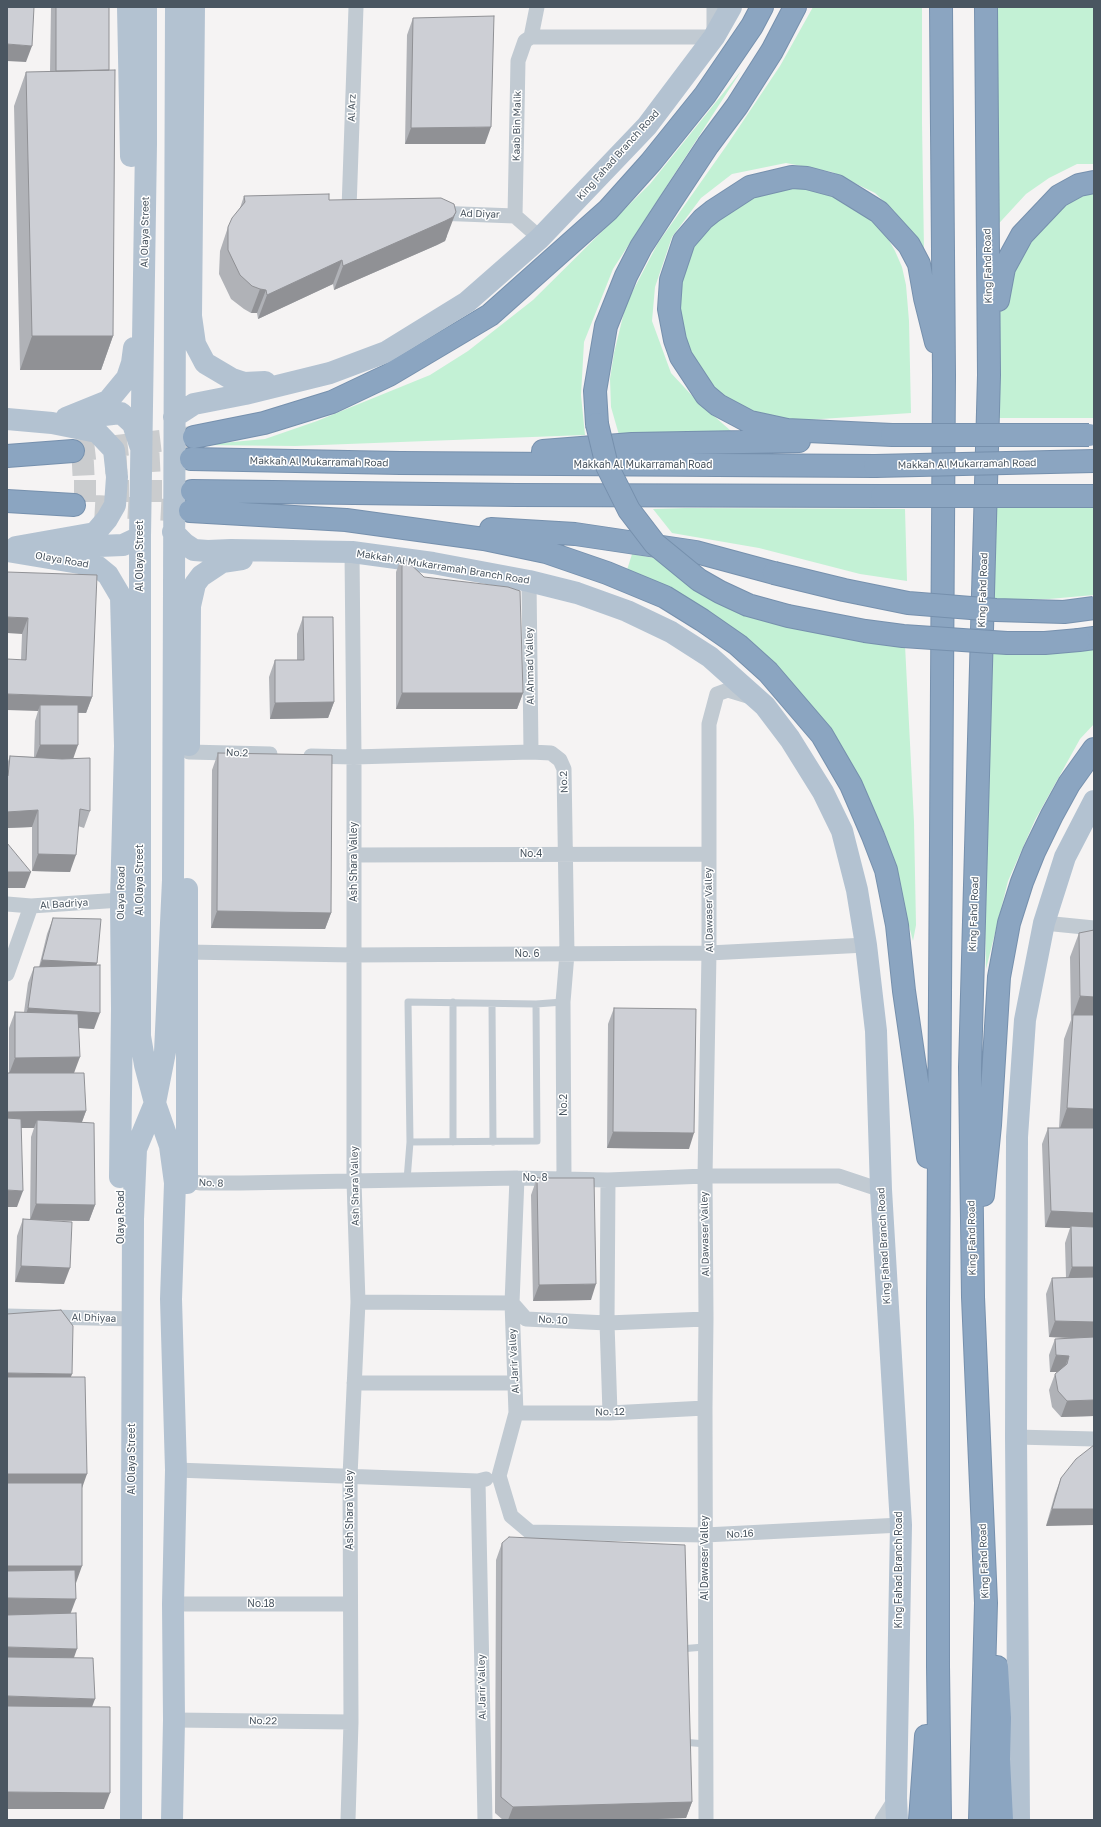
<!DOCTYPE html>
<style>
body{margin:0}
#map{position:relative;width:1101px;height:1827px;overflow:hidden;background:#f5f3f3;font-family:"Golos Text",sans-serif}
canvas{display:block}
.frame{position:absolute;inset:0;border:8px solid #4a5661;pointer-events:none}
</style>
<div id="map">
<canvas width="1101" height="1827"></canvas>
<div class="frame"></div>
</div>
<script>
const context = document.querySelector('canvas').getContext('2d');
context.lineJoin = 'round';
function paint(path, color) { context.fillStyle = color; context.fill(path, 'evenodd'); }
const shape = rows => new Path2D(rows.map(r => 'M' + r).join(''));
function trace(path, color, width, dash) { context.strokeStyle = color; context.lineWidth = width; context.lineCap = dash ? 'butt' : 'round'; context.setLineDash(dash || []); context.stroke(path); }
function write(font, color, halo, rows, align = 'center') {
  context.font = font + ' "Golos Text",sans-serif'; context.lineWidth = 3; context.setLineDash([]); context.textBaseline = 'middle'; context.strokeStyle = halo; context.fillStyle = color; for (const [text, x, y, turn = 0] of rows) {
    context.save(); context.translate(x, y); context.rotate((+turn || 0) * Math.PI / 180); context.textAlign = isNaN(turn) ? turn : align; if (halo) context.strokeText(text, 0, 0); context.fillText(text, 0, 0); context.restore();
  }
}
const green = shape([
 [813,7,922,7,922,123,924,251,920,251,895,212,875,193,832,172,786,163,732,174,701,198,672,237,655,287,652,321,671,373,697,401,731,431,619,435,611,407,610,379,614,353,626,304,658,243,727,145,780,66],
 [990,7,1094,7,1094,164,1077,164,1049,178,1026,194,991,232],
 [741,71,613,269,584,342,581,395,585,435,295,446,200,445,265,439,317,421,430,375,468,351,533,300,650,184],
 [793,185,829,192,874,221,886,235,895,251,902,267,906,285,909,321,911,413,806,420,789,419,747,410,716,392,677,332,680,261,725,205],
 [1094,191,1094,418,998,418,999,302,1009,267,1065,201],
 [995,504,1094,505,1094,595,1049,599,987,599],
 [686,508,905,509,907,581,860,574,759,548,672,533,653,509],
 [632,554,659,559,696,588,905,645,914,822,916,925,913,941,885,834,864,792,776,669,727,624,658,583,627,570],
 [1094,646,1094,724,1080,739,1035,820,1008,881,986,969,984,885,984,652]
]);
const motorwayTunnel = shape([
 [73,451,193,437],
 [72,465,191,459],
 [74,491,192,491],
 [95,506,190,511]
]);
const service = shape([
 [453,1002,453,1142],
 [492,1004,493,1142],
 [410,1142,408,1002,536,1004],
 [407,1180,410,1142,537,1141,536,1004,563,1002],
 [680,1649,704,1647],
 [682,1742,706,1744]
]);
const minor = shape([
 [356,7,349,209,360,210],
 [537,7,531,37,525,41,518,61,515,216,540,238],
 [531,37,714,37,714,7],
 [435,213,515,216],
 [529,581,531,752],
 [189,752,270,754],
 [311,756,354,757,531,752,551,753,560,760,564,769,567,954,563,1002,564,1178],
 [354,855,708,854],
 [7,904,31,906,121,900],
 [1044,923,1094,928],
 [187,952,353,955,709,953,866,945],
 [7,974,31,906],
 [517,1178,512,1303,516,1413,499,1476,511,1516,530,1532,705,1535,901,1525],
 [608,1180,607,1323,610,1413],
 [187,1181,201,1183,241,1183,517,1178,608,1180,705,1176,839,1176,881,1190],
 [358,1302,512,1303,526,1319,607,1323,706,1319],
 [7,1316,133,1319],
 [354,1383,515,1383],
 [516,1413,610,1413,705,1408],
 [1016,1437,1094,1439],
 [176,1470,478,1481,486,1479],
 [478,1481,485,1820],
 [173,1604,350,1604],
 [174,1720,351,1722],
 [348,1820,351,1722,350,1476,358,1302,354,1181,354,757,352,552],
 [706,1820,705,1408,706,1319,705,1176,709,953,709,724,717,694,728,690,751,697],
 [882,1820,896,1798]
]);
const primary = shape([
 [128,7,131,156],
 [146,7,146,144,140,537,140,1036,145,1065,155,1103,170,1146,175,1183,171,1299,176,1470,173,1604,174,1720,172,1820],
 [194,7,191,316,195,344,205,363,232,379,244,383,265,382],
 [87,417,121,413,133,424,140,445],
 [174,417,194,404,245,394,330,373,386,352,467,302,540,238,647,126,714,37,731,7],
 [66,418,108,401,127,378,132,363,134,348],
 [7,419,52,423,97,432,114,450,117,477,115,505,107,519,95,533,16,547],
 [173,532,185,544,194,550,208,551,231,550,352,552,433,563,529,581,577,593,627,611,671,632,710,657,765,706,790,739,823,792,842,831,857,890,866,945,876,1031,881,1190,901,1525,896,1798,897,1820],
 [74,547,123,545,140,537],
 [7,551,97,566,108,575,121,597,125,746,121,900,122,1009,120,1177],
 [189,745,190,606,195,584,201,576,222,562,242,559],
 [187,1183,187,889],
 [131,1820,133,1219,136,1149,155,1103,165,1052,173,880,176,7],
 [1019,1820,1016,1437,1017,1137,1025,1020,1044,923,1065,857,1094,801]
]);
const motorway = shape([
 [998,300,1004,268,1022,235,1059,196,1079,185,1094,182],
 [597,424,595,391,606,326,626,276,641,247,669,204,708,145,737,106,772,51,795,7],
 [892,435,787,430,750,422,718,405,706,395,681,357,675,340,669,309,671,280,684,241,703,219,713,211,750,187,792,177,807,178,837,186,879,212,909,245,919,264,925,298,936,342],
 [194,437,264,423,332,402,389,375,490,315,608,210,651,162,705,95,752,26,762,7],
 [543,451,632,444,799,441],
 [7,456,73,451],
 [191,459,400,463,875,466],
 [192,491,516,495,882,496],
 [7,501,74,505],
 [190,511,346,520,484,539,546,552,607,573,665,597,702,620,738,645,768,672,822,735,851,785,873,836,886,870,897,925,904,991,928,1157],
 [491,529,575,534,696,552,774,573],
 [1079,640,1094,638],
 [983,1195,990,1125,999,977,1009,923,1022,882,1034,852,1052,815,1069,784,1094,749],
 [997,1667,1000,1718,999,1759,1002,1820],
 [920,1820,926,1736],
 [940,1820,938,1666,938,1304,944,375,941,7],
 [980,1820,986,1603,973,1297,970,1067,989,375,986,7]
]);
const motorwayBridge = shape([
 [597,424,607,466,629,510,655,544,699,580,720,592,748,605,788,616,865,631,903,636,1007,643,1045,643,1079,640],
 [892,435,1089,435],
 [875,466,1094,461],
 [882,496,1094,496],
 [774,573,844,590,908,603,996,610,1064,612,1094,608]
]);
const wall = shape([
 [51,7,109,7,109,70,113,336,101,370,20,370,14,106,26,72,50,72],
 [413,18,485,144,405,144,407,35],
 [244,196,329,200,447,236,445,241,437,245,334,290,333,284,258,319,257,313,251,313,244,309,231,299,219,274,220,251,228,227,240,208],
 [402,556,523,693,517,709,396,709,396,572],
 [7,572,92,697,86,713,78,713,73,759,90,811,84,828,78,826,70,872,32,871,32,827,7,828,7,764,10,756,34,757,35,721,38,711,21,660,22,634],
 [303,617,334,702,328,718,270,719,269,677,275,660,297,660,297,634],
 [218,753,331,913,325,929,211,928,212,770],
 [53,918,97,963,96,966,94,1029,79,1028,74,1073,86,1111,82,1122,95,1205,89,1221,39,1220,64,1284,15,1282,17,1236,23,1219,30,1220,31,1137,34,1128,21,1128,17,1207,9,1073,9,1028,15,1012,24,1012,28,983,34,967,39,967,47,934],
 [1094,930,1094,1416,1061,1417,1052,1407,1049,1390,1055,1374,1057,1372,1050,1372,1049,1355,1055,1339,1074,1338,1049,1337,1046,1294,1052,1278,1066,1278,1065,1243,1070,1228,1045,1227,1042,1144,1048,1128,1059,1128,1064,1039,1071,1020,1070,957,1079,933],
 [614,1008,689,1149,607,1148,608,1024],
 [537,1178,591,1300,533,1301,531,1195],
 [1094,1445,1046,1526,1055,1494,1061,1478],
 [502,1543,692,1802,686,1818,628,1820,503,1820,495,1813,496,1560]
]);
const shadedWall = shape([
 [7,44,32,46,26,62,7,61],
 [491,127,485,144,405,144,411,128],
 [456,212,445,241,437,245,334,290,343,266],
 [342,260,333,284,258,319,267,295],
 [260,289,266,290,257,313,251,313],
 [32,336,113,336,101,370,20,370],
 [7,617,28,618,22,634,7,633],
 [402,693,523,693,517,709,396,709],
 [7,694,92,697,86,713,40,711,40,705,38,711,7,710],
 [334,702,328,718,270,719,275,703],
 [40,745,78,745,72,762,34,761],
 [38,810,32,827,7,828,7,812],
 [38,854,76,855,70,872,32,871],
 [7,872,31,872,25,888,7,888],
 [217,911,331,913,325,929,211,928],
 [42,960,97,963,91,979,36,976],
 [1080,996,1094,997,1094,1021,1073,1015],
 [28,1008,100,1013,94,1029,23,1024],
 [80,1057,74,1073,9,1074,15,1058],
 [1067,1108,1094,1109,1094,1133,1059,1131],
 [86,1111,80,1127,37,1120,34,1128,7,1128,7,1112],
 [613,1132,694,1133,689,1149,607,1148],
 [7,1190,23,1191,17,1207,7,1207],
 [36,1204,95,1205,89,1221,30,1220],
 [1051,1211,1094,1213,1094,1229,1071,1226,1070,1228,1045,1227],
 [21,1266,70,1268,64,1284,15,1282],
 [1072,1267,1094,1267,1094,1283,1066,1284],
 [596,1284,591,1300,533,1301,539,1285],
 [1055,1321,1094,1322,1094,1339,1049,1337],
 [1056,1355,1069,1356,1063,1372,1050,1372],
 [7,1373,72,1374,66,1391,7,1389],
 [1094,1400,1094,1416,1061,1417,1067,1401],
 [7,1474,87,1474,81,1491,7,1490],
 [1052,1509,1094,1509,1094,1525,1046,1526],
 [7,1566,82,1566,76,1583,7,1582],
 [7,1598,76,1599,70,1615,7,1615],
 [7,1647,77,1649,71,1666,7,1664],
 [7,1696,95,1699,89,1715,7,1712],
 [7,1792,110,1793,104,1809,7,1809],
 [692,1802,686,1818,628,1820,508,1820,513,1807]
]);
const building = shape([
 [7,7,34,7,32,46,7,44,7,7],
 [56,7,109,7,109,70,56,71,56,7],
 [494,16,491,127,411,128,413,18,494,16],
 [115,70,113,336,32,336,26,72,115,70],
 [329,194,329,200,441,198,454,204,456,212,453,217,445,221,343,266,342,260,267,295,266,290,260,289,252,286,240,275,228,250,228,227,232,218,245,202,244,196,329,194],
 [402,556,424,577,508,587,520,591,523,693,402,693,402,556],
 [7,572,97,575,92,697,7,694,7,659,26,660,28,618,7,617,7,572],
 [303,617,333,617,334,702,275,703,275,660,304,660,303,617],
 [40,705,78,705,78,745,40,745,40,705],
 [218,753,332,755,331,913,217,911,218,753],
 [10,756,62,759,90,758,90,811,80,809,76,855,38,854,38,810,7,812,7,776,8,776,10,756],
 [7,843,31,872,7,872,7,843],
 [53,918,101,919,97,963,42,960,53,918],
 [1094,930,1094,997,1080,996,1079,933,1094,930],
 [100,965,100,1013,28,1008,34,967,100,965],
 [614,1008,696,1009,694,1133,613,1132,614,1008],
 [15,1012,78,1014,80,1057,15,1058,15,1012],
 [1073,1015,1094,1015,1094,1109,1067,1108,1073,1015],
 [7,1073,84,1073,86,1111,7,1112,7,1073],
 [7,1118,21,1119,23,1191,7,1190,7,1118],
 [37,1120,94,1123,95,1205,36,1204,37,1120],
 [1048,1128,1094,1128,1094,1213,1051,1211,1048,1128],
 [537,1178,594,1178,596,1284,539,1285,537,1178],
 [23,1219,72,1222,70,1268,21,1266,23,1219],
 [1071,1226,1094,1227,1094,1267,1072,1267,1071,1226],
 [1094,1277,1094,1322,1055,1321,1052,1278,1094,1277],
 [61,1310,73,1326,72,1374,7,1373,7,1314,61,1310],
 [1094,1337,1094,1400,1067,1401,1058,1391,1055,1374,1067,1364,1069,1356,1056,1355,1055,1339,1094,1337],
 [7,1377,85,1377,87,1474,7,1474,7,1377],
 [1094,1445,1094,1509,1052,1509,1061,1478,1076,1459,1094,1445],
 [7,1483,82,1483,82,1566,7,1566,7,1483],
 [509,1537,685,1545,692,1802,513,1807,501,1797,502,1543,509,1537],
 [75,1570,76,1599,7,1598,7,1571,75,1570],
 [76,1613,77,1649,7,1647,7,1615,76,1613],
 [7,1657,93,1658,95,1699,7,1696,7,1657],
 [7,1706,110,1707,110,1793,7,1792,7,1706]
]);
const streetNames = [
 ["Al Arz",352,108,-88],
 ["Kaab Bin Malik",517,126,-89],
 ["King Fahad Branch Road",618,155,-48],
 ["Ad Diyar",480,214,2],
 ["Al Olaya Street",145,232,-89],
 ["King Fahd Road",988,266,-91],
 ["Makkah Al Mukarramah Road",319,462,1],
 ["Makkah Al Mukarramah Road",967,464,-1],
 ["Makkah Al Mukarramah Road",643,465],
 ["Al Olaya Street",140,556,-90],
 ["Olaya Road",62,560,10],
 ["Makkah Al Mukarramah Branch Road",443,567,9],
 ["King Fahd Road",983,590,-88],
 ["Al Ahmad Valley",530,666,-91],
 ["No.2",237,753,2],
 ["No.2",564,782,-93],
 ["No.4",531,854],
 ["Ash Shara Valley",354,862,-90],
 ["Al Olaya Street",140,880,-90],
 ["Olaya Road",121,893,-89],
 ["Al Badriya",64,904,-4],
 ["Al Dawaser Valley",709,910,-91],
 ["King Fahd Road",974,914,-88],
 ["No. 6",527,954],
 ["No.2",564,1105,-90],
 ["No. 8",535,1178],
 ["No. 8",211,1183,2],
 ["Ash Shara Valley",355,1186,-91],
 ["Olaya Road",121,1217,-90],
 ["Al Dawaser Valley",705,1234,-91],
 ["King Fahd Road",972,1238,-91],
 ["King Fahad Branch Road",884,1246,-93],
 ["Al Dhiyaa",94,1318,2],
 ["No. 10",553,1320,3],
 ["Al Jarir Valley",514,1361,-93],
 ["No. 12",610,1412,-1],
 ["Al Olaya Street",132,1459,-90],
 ["Ash Shara Valley",350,1510,-90],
 ["No.16",740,1534,-3],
 ["Al Dawaser Valley",705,1558,-90],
 ["King Fahd Road",984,1561,-92],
 ["King Fahad Branch Road",899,1570,-90],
 ["No.18",261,1604],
 ["Al Jarir Valley",482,1687,-91],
 ["No.22",263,1721,1]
];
paint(green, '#c3f1d5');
trace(motorwayTunnel, '#caccce', 22, [22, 11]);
trace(motorway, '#7690ad', 24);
trace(service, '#c1cad2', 7);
trace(minor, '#c1cad2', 15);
trace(primary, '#b3c2d1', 22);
trace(motorway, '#8ba5c1', 22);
trace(motorwayBridge, '#7690ad', 24, []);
trace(motorwayBridge, '#8ba5c1', 22);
paint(wall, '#b0b2b7');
paint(shadedWall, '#909195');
paint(building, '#cdcfd5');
trace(building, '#909195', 1);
write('10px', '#4a5661', '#fff', streetNames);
</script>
